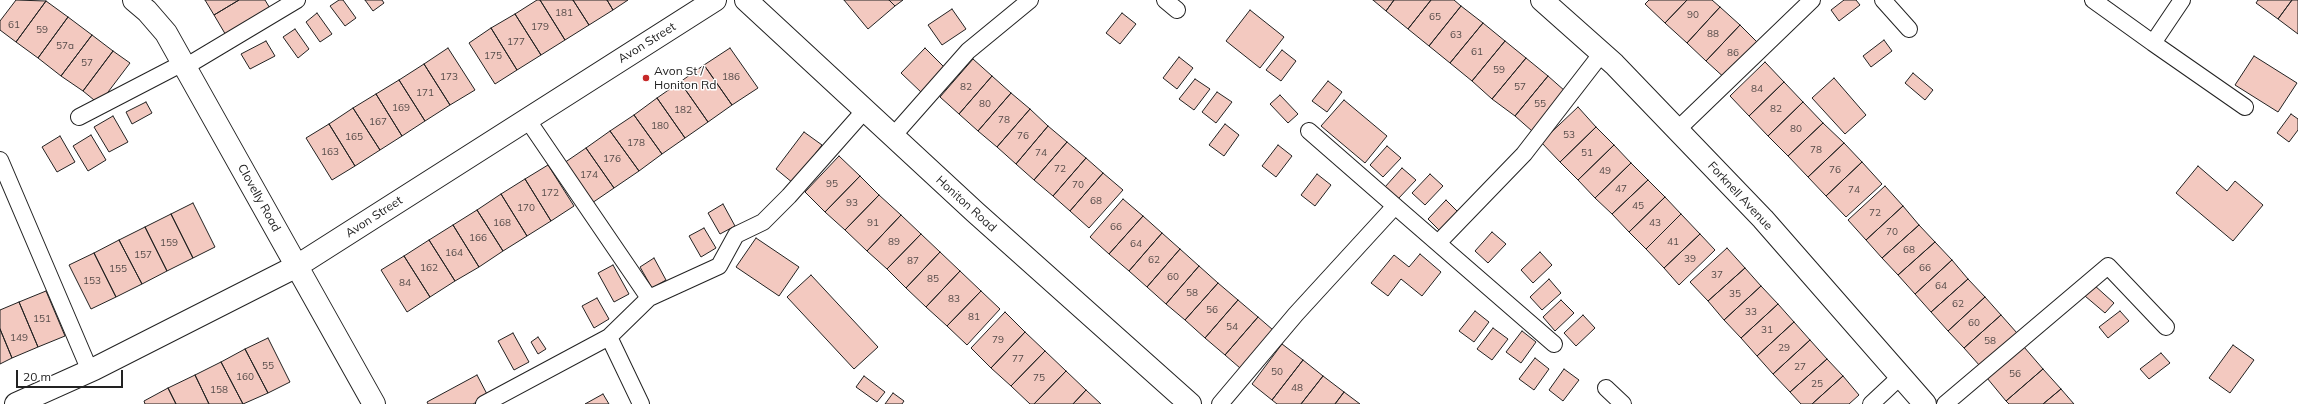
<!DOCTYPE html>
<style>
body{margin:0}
#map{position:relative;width:2298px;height:404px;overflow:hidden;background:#fff;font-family:Mulish,sans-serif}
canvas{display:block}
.scale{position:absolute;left:16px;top:370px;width:107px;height:18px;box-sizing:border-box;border:2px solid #222;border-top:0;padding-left:5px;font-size:12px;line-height:14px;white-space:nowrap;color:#222;-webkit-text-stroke:3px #fff;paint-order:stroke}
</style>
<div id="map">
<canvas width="2298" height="404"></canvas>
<div class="scale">20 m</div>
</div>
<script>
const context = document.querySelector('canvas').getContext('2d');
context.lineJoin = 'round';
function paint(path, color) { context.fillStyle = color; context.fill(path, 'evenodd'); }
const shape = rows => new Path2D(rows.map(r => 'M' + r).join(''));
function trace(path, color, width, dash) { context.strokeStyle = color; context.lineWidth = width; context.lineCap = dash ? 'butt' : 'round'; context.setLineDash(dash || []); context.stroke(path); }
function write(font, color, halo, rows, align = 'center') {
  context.font = font + ' Mulish,sans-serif'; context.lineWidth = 3; context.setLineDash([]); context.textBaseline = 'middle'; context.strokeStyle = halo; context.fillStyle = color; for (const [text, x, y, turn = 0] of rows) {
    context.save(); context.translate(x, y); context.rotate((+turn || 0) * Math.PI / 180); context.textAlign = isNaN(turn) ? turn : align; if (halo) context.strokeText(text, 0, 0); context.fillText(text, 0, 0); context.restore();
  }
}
const building = shape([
 [16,0,46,1,16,42,0,30,0,21,16,0],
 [205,0,239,0,214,15,205,0],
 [239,0,265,0,271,10,227,37,214,15,239,0],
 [339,0,343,0,356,18,345,26,330,6,339,0],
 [365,0,382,0,384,3,373,11,365,0],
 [537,0,540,0,565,40,541,55,515,14,537,0],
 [540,0,573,0,589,25,565,40,540,0],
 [573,0,607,0,613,10,589,25,573,0],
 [607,0,628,0,613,10,607,0],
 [844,0,889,0,895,6,868,29,844,0],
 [889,0,903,0,895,6,889,0],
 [1373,0,1394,0,1386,11,1373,0],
 [1394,0,1431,0,1408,29,1386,11,1394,0],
 [1431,0,1454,0,1461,6,1429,46,1408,29,1431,0],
 [1649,0,1687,0,1665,23,1645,4,1649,0],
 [1687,0,1712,0,1720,7,1687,43,1665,23,1687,0],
 [1844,0,1856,0,1860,5,1839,21,1831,10,1844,0],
 [2258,0,2292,0,2278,19,2256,3,2258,0],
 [2292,0,2298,0,2298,34,2278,19,2292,0],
 [46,1,68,17,38,58,16,42,46,1],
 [1461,6,1483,23,1450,63,1429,46,1461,6],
 [1720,7,1740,25,1706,61,1687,43,1720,7],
 [952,9,966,29,942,45,928,25,952,9],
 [1250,10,1284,37,1260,68,1226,41,1250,10],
 [317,13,332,34,320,42,306,22,317,13],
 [1122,13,1136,24,1120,44,1106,33,1122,13],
 [515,14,541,55,517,70,491,28,515,14],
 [68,17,92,35,61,76,38,58,68,17],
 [1483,23,1505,41,1472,81,1450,63,1483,23],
 [1740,25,1760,45,1727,80,1706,61,1740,25],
 [491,28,517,70,495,84,469,43,491,28],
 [295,29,309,49,298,58,283,37,295,29],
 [92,35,113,51,83,91,61,76,92,35],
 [1884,40,1892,51,1871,67,1863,56,1884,40],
 [266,41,275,56,250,69,241,54,266,41],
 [1505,41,1526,58,1492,99,1472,81,1505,41],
 [448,48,475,90,450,105,424,64,448,48],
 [730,48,758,88,732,105,704,65,730,48],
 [925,48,946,69,922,93,901,73,925,48],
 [1282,50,1296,61,1281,81,1266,70,1282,50],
 [113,51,130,63,99,104,83,91,113,51],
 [2254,56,2297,83,2278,112,2235,85,2254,56],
 [1179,57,1193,68,1177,89,1163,78,1179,57],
 [1526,58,1548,76,1515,116,1492,99,1526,58],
 [973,59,992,76,959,114,940,97,973,59],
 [1765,62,1784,82,1749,116,1730,96,1765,62],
 [424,64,450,105,425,121,399,80,424,64],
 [704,65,732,105,708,122,680,82,704,65],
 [1913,73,1933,90,1925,100,1905,83,1913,73],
 [992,76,1011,93,978,131,959,114,992,76],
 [1548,76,1565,91,1532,131,1515,116,1548,76],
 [1834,78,1866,115,1845,134,1812,98,1834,78],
 [1195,79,1210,89,1194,110,1179,99,1195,79],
 [399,80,425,121,402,136,376,94,399,80],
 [1328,81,1342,92,1327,112,1312,101,1328,81],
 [680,82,708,122,685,138,657,98,680,82],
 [1784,82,1803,102,1768,136,1749,116,1784,82],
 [1217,92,1232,102,1216,123,1202,112,1217,92],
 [1011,93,1030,109,997,147,978,131,1011,93],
 [376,94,402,136,380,150,353,108,376,94],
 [1280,95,1298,114,1288,123,1270,104,1280,95],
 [657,98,685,138,662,154,634,115,657,98],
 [1344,100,1387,136,1365,163,1321,126,1344,100],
 [146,102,152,113,132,124,126,112,146,102],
 [1803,102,1823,123,1788,156,1768,136,1803,102],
 [1578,107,1596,127,1560,162,1541,142,1578,107],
 [353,108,380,150,355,166,329,124,353,108],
 [1030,109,1048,126,1016,164,997,147,1030,109],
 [2291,114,2298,119,2298,130,2289,142,2277,133,2291,114],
 [634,115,662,154,639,171,610,131,634,115],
 [113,116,128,142,109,152,94,127,113,116],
 [1823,123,1844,143,1808,177,1788,156,1823,123],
 [329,124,355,166,332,180,306,138,329,124],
 [1225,124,1239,135,1224,156,1209,145,1225,124],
 [1048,126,1067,142,1034,180,1016,164,1048,126],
 [1596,127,1614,145,1578,180,1560,162,1596,127],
 [610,131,639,171,614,188,586,148,610,131],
 [804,132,822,145,793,183,776,169,804,132],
 [91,135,106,160,88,171,73,146,91,135],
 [60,136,75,162,57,172,42,147,60,136],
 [1067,142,1086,158,1053,196,1034,180,1067,142],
 [1844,143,1862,162,1826,196,1808,177,1844,143],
 [1278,145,1292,156,1276,177,1262,166,1278,145],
 [1614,145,1631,163,1595,198,1578,180,1614,145],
 [1387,146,1401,158,1383,177,1370,165,1387,146],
 [586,148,614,188,592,203,564,163,586,148],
 [839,156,860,176,825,212,805,192,839,156],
 [1086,158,1103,173,1070,211,1053,196,1086,158],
 [1862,162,1882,184,1846,217,1826,196,1862,162],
 [1631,163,1648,180,1612,214,1595,198,1631,163],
 [548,165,574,206,551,221,525,179,548,165],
 [2198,166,2227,191,2235,181,2263,205,2233,241,2176,193,2198,166],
 [1402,168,1416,180,1398,199,1385,187,1402,168],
 [1103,173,1123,190,1089,228,1070,211,1103,173],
 [1317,174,1331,185,1315,206,1301,195,1317,174],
 [1430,174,1443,186,1425,205,1412,193,1430,174],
 [860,176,879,195,845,230,825,212,860,176],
 [525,179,551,221,527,236,501,194,525,179],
 [1648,180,1665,197,1629,232,1612,214,1648,180],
 [1885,186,1903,206,1866,240,1848,220,1885,186],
 [501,194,527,236,503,251,477,210,501,194],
 [879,195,901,215,867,251,845,230,879,195],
 [1665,197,1681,214,1646,249,1629,232,1665,197],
 [1123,199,1143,216,1109,254,1090,237,1123,199],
 [1446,200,1459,213,1441,232,1428,219,1446,200],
 [193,203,215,247,193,258,171,214,193,203],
 [723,204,735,226,720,234,708,213,723,204],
 [1903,206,1919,225,1882,258,1866,240,1903,206],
 [477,210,503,251,479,267,453,225,477,210],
 [171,214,193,258,167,271,145,227,171,214],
 [1681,214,1700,234,1664,268,1646,249,1681,214],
 [901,215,921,234,887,269,867,251,901,215],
 [1143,216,1162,233,1129,271,1109,254,1143,216],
 [453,225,479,267,455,281,429,240,453,225],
 [1919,225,1935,242,1898,275,1882,258,1919,225],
 [145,227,167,271,142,284,119,240,145,227],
 [704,228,716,248,701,257,689,236,704,228],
 [1492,232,1506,244,1488,263,1475,251,1492,232],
 [1162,233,1180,249,1147,287,1129,271,1162,233],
 [921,234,940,252,906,288,887,269,921,234],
 [1700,234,1715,250,1679,285,1664,268,1700,234],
 [756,238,799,267,779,296,736,267,756,238],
 [119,240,142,284,116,297,94,253,119,240],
 [429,240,455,281,430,297,404,256,429,240],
 [1935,242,1952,260,1915,294,1898,275,1935,242],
 [1727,248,1745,268,1708,301,1690,282,1727,248],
 [1180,249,1199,266,1166,304,1147,287,1180,249],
 [940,252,960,271,926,307,906,288,940,252],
 [1540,252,1552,265,1533,283,1521,270,1540,252],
 [94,253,116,297,91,309,69,265,94,253],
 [1420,254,1441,272,1422,296,1401,279,1388,296,1371,283,1394,255,1409,267,1420,254],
 [404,256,430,297,407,312,381,270,404,256],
 [654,258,666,280,652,288,640,267,654,258],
 [1952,260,1968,279,1931,312,1915,294,1952,260],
 [613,265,629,294,614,302,598,273,613,265],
 [1199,266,1218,283,1185,320,1166,304,1199,266],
 [1745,268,1761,286,1724,320,1708,301,1745,268],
 [960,271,981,291,947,326,926,307,960,271],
 [811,275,878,347,854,369,787,297,811,275],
 [1549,279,1561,293,1542,310,1530,297,1549,279],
 [1968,279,1985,297,1948,331,1931,312,1968,279],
 [1218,283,1238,300,1205,338,1185,320,1218,283],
 [2094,285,2114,303,2105,313,2085,296,2094,285],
 [1761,286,1778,304,1741,338,1724,320,1761,286],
 [46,291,65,336,38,347,19,302,46,291],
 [981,291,1000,309,967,345,947,326,981,291],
 [1985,297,2001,315,1964,348,1948,331,1985,297],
 [597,298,609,319,594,328,582,306,597,298],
 [1238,300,1258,317,1225,355,1205,338,1238,300],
 [1561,300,1574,313,1555,331,1543,317,1561,300],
 [19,302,38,347,12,358,0,329,0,310,19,302],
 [1778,304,1794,322,1757,356,1741,338,1778,304],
 [1475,311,1489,322,1474,342,1459,331,1475,311],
 [2120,311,2129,321,2108,338,2099,327,2120,311],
 [1005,312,1025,332,991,368,971,348,1005,312],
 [1583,315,1595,328,1576,346,1564,333,1583,315],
 [2001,315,2017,333,1980,366,1964,348,2001,315],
 [1258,317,1273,330,1240,368,1225,355,1258,317],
 [1794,322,1810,340,1773,374,1757,356,1794,322],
 [1493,328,1508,339,1492,360,1477,349,1493,328],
 [0,329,12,358,0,364,0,329],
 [1522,331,1536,342,1521,363,1506,352,1522,331],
 [1025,332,1045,351,1011,386,991,368,1025,332],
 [513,333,529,362,514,370,498,341,513,333],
 [538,337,546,349,538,354,531,342,538,337],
 [268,338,290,382,268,393,245,349,268,338],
 [1810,340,1827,359,1790,392,1773,374,1810,340],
 [1282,344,1303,360,1272,400,1252,384,1282,344],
 [2233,345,2254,360,2230,393,2209,378,2233,345],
 [2024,347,2043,369,2006,401,1987,378,2024,347],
 [245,349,268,393,243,404,221,362,245,349],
 [1045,351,1066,371,1034,404,1030,404,1011,386,1045,351],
 [2161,353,2170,363,2149,379,2140,369,2161,353],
 [1535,358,1549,369,1534,390,1519,379,1535,358],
 [1827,359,1843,376,1812,404,1801,404,1790,392,1827,359],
 [1303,360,1323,376,1301,404,1277,404,1272,400,1303,360],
 [221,362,243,404,209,404,195,375,221,362],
 [1564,369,1579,380,1563,401,1549,390,1564,369],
 [2043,369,2061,389,2043,404,2009,404,2006,401,2043,369],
 [1066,371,1086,390,1073,404,1034,404,1066,371],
 [195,375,209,404,176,404,168,388,195,375],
 [477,375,488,396,473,404,428,404,427,402,477,375],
 [864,376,885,392,877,402,856,387,864,376],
 [1323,376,1344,392,1335,404,1301,404,1323,376],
 [1843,376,1859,395,1849,404,1812,404,1843,376],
 [168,388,176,404,145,404,144,401,168,388],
 [2061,389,2074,404,2043,404,2061,389],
 [1086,390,1101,404,1073,404,1086,390],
 [1344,392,1360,404,1335,404,1344,392],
 [893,393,904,401,902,404,885,404,893,393],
 [603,394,609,404,585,404,603,394]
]);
const service = shape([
 [1165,0,1177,10],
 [1883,0,1909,29],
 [2093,0,2153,43],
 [2182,0,2153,43,2245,107],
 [185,67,297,0],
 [79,117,183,63],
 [527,119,649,298,609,337],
 [1677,130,1812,0],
 [893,136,968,51,1030,0],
 [0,160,90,371],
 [1395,206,1554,344],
 [1438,243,1524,154,1602,53],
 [649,298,719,266,736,235,763,222,789,196,865,110],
 [1606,388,1623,404],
 [484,404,609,337,641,404],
 [1220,404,1296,314,1395,206,1309,131],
 [1871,404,1901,376],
 [1945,404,2108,266,2166,327]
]);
const minor = shape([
 [134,0,147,11,166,33,374,404],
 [746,0,975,212,1190,404],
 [1542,0,1614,64,1763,219,1925,404],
 [16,404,94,369,297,266,715,0]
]);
const markers = [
 [646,78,4,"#c62828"]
];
const numberNames = [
 ["181",564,13],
 ["90",1693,15],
 ["65",1435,17],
 ["61",14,25],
 ["179",540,27],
 ["59",42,30],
 ["88",1713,34],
 ["63",1456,35],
 ["177",516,42],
 ["57a",65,46],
 ["61",1477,52],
 ["86",1733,53],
 ["175",493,56],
 ["57",87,63],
 ["59",1499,70],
 ["173",449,77],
 ["186",731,77],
 ["82",966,87],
 ["57",1520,87],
 ["84",1757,89],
 ["171",425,93],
 ["80",985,104],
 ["55",1540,104],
 ["169",401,108],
 ["82",1776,109],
 ["182",683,110],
 ["78",1004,120],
 ["167",378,122],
 ["180",660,126],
 ["80",1796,129],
 ["53",1569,135],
 ["76",1023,136],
 ["165",354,137],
 ["178",636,143],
 ["78",1816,150],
 ["163",330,152],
 ["74",1041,153],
 ["51",1587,153],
 ["176",612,159],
 ["72",1060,169],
 ["76",1835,170],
 ["49",1605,171],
 ["174",589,175],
 ["95",832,184],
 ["70",1078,185],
 ["47",1621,189],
 ["74",1854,190],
 ["172",550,193],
 ["68",1096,201],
 ["93",852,203],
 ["45",1638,206],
 ["170",526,208],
 ["72",1875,213],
 ["168",502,223],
 ["91",873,223],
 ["43",1655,223],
 ["66",1116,227],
 ["70",1892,232],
 ["166",478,238],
 ["89",894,242],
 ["41",1673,242],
 ["159",169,243],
 ["64",1136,244],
 ["68",1909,250],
 ["164",454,253],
 ["157",143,255],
 ["39",1690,259],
 ["62",1154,260],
 ["87",913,261],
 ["162",429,268],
 ["66",1925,268],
 ["155",118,269],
 ["37",1717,275],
 ["60",1173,277],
 ["85",933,279],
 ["153",92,281],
 ["84",405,283],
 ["64",1941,286],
 ["58",1192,293],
 ["35",1735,294],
 ["83",954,299],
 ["62",1958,304],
 ["56",1212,310],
 ["33",1751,312],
 ["81",974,317],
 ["151",42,319],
 ["60",1974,323],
 ["54",1232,327],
 ["31",1767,330],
 ["149",19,338],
 ["79",998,340],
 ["58",1990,341],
 ["29",1784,348],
 ["77",1018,359],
 ["55",268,366],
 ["27",1800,367],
 ["50",1277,372],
 ["56",2015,374],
 ["160",245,377],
 ["75",1039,378],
 ["25",1817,384],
 ["48",1297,388],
 ["158",219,390]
];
const streetNames = [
 ["Avon Street",647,43,-32],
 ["Forknell Avenue",1740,196,47],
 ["Clovelly Road",259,198,61],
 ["Honiton Road",966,204,42],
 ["Avon Street",374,217,-33]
];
const poiNames = [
 ["Avon St /",654,71],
 ["Honiton Rd",654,85]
];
paint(building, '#f3c9c0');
trace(building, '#222', 1);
trace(service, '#222', 18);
trace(minor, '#222', 24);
trace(service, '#fff', 16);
trace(minor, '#fff', 22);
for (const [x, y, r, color] of markers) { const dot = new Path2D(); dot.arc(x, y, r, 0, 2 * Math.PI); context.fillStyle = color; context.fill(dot); trace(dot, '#fff', 1.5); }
write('10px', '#564c4a', null, numberNames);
write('12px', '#222', '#fff', streetNames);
write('12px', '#222', '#fff', poiNames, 'left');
</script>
